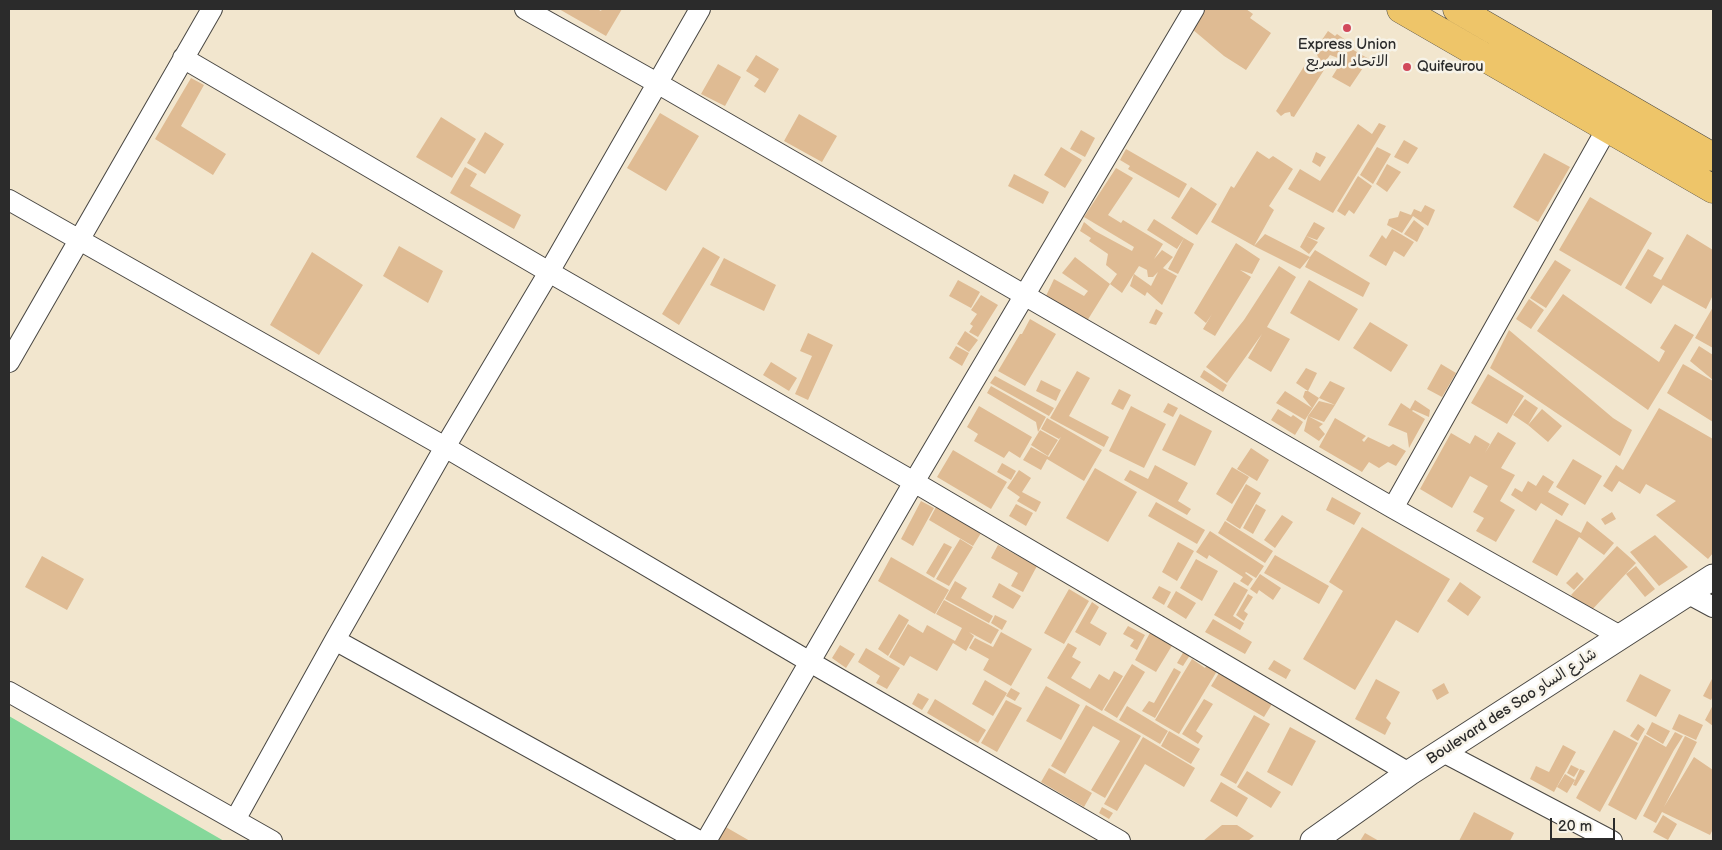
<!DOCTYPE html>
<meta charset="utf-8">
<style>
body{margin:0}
#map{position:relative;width:1722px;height:850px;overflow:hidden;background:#f2e6ce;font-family:"Balsamiq Sans",sans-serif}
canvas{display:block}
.frame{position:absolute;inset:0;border:10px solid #2b2b2b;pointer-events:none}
.scale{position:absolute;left:1550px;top:818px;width:65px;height:22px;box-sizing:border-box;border:2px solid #2b2b2b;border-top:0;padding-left:6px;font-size:15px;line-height:18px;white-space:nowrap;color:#2b2b2b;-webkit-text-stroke:4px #f7f3e8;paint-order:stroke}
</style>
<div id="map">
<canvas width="1722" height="850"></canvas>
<div class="frame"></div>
<div class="scale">20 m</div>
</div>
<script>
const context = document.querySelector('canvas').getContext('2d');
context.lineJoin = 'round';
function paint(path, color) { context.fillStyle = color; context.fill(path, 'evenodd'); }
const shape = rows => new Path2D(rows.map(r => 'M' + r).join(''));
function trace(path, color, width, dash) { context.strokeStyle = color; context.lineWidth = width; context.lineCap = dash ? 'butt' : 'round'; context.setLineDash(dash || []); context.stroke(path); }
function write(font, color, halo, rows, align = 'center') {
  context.font = font + ' "Balsamiq Sans","Playpen Sans Arabic",sans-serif'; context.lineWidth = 5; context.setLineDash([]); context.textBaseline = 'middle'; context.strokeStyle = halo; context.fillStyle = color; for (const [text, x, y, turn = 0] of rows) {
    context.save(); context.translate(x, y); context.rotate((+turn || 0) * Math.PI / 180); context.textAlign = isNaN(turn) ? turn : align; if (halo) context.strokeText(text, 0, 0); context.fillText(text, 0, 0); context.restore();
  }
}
const green = shape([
 [9,716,146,796,224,841,9,841]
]);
const building = shape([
 [559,9,597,9,601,11,602,9,622,9,606,36],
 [1205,9,1246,9,1253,14,1250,18,1271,33,1246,70,1224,56,1192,29],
 [1328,31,1335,36,1337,34,1350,43,1348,43,1338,58,1330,55,1323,65,1316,58,1318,57,1315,50],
 [1350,48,1369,59,1350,87,1332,77],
 [756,55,779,69,765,93,754,86,759,79,746,71],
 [1308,60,1324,70,1294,117,1291,116,1290,112,1285,113,1281,116,1276,111],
 [718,64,741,77,725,106,701,94],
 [191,78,204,85,181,126,226,154,213,175,155,139],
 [660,113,699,136,666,191,627,168],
 [799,114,837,136,822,162,784,141],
 [441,117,476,139,452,178,416,157],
 [1379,123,1386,126,1333,213,1288,189,1300,169,1320,181,1358,124,1372,134],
 [1081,130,1095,138,1085,157,1070,149],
 [485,132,504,144,485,174,467,163],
 [1404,140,1418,148,1408,164,1394,157],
 [1061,147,1082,160,1065,188,1044,175],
 [1377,147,1391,154,1373,184,1360,175],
 [1126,149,1187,184,1179,198,1128,169,1130,166,1120,160],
 [1257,151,1269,159,1273,156,1293,169,1269,206,1274,210,1254,246,1211,222,1231,186,1234,188],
 [1316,152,1326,157,1320,167,1312,162],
 [1544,153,1570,167,1538,222,1513,207],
 [1387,164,1401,172,1387,192,1376,184],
 [465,167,477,174,470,186,521,215,514,229,450,193],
 [1116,168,1133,178,1108,215,1121,223,1123,220,1163,244,1154,259,1162,250,1173,257,1163,268,1177,276,1162,305,1147,292,1145,296,1130,286,1134,274,1151,286,1158,272,1153,277,1148,277,1147,270,1139,266,1122,293,1110,284,1087,321,1046,296,1054,279,1084,296,1088,291,1062,273,1075,257,1110,284,1117,274,1106,265,1108,254,1089,241,1091,238,1080,231,1084,222,1095,231,1132,251,1134,247,1084,217],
 [1014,174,1049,192,1043,204,1008,186],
 [1358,176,1372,186,1354,214,1349,210,1345,216,1337,211],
 [1191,187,1217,204,1197,235,1171,218],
 [1590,197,1652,233,1621,286,1559,250],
 [1425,205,1435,210,1428,226,1413,216,1402,233,1387,225,1389,219,1398,217,1400,211,1411,215,1414,209,1421,212],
 [1154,219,1184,238,1177,249,1147,230],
 [1414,220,1424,228,1417,242,1404,234],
 [1314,222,1325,228,1317,240,1306,236,1318,242,1309,254,1300,247,1306,236],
 [1392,229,1414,242,1404,257,1394,251,1386,266,1369,256,1382,235,1386,239],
 [1265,234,1310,257,1315,250,1370,283,1363,297,1305,267,1310,257,1300,269,1254,246],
 [1687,234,1713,250,1713,295,1706,309,1663,285,1651,304,1625,288,1648,249,1664,258,1653,276,1661,280],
 [1184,238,1194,244,1178,274,1168,269],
 [1236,243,1260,259,1252,274,1240,270,1251,277,1215,336,1203,329,1212,314,1206,323,1194,313],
 [399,246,443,271,428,303,383,276],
 [703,247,720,257,679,325,662,314],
 [312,252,363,285,319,355,270,325],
 [724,258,776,285,764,311,710,285],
 [1555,260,1571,270,1546,308,1530,298],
 [1279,266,1296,277,1267,327,1290,339,1271,372,1248,358,1262,334,1227,383,1206,367,1244,320],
 [958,280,980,292,971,308,949,296],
 [1309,280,1358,309,1339,341,1290,313],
 [1563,294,1659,362,1665,351,1660,348,1675,324,1694,335,1648,410,1537,331],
 [981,295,998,305,978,337,969,332,973,326,970,324,977,314,971,310],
 [1529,299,1544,310,1531,329,1516,319],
 [1713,307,1713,348,1695,338],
 [1156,309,1163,313,1156,325,1149,323],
 [1030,319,1056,334,1025,386,998,371,1020,334,1022,334],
 [1370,322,1408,345,1391,372,1353,348],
 [1509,330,1613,418,1632,430,1620,456,1490,368],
 [965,331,978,340,969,352,957,344],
 [808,333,833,345,808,400,795,394,812,356,800,351],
 [956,346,969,353,962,366,949,358],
 [1699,346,1713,355,1713,380,1690,361],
 [771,362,797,378,789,391,763,375],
 [1441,364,1456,373,1442,397,1427,389],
 [1683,364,1713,381,1713,422,1667,393],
 [1306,368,1317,373,1308,391,1296,383],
 [1204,370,1227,385,1223,392,1200,377],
 [1077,371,1090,378,1069,416,1109,437,1104,447,1050,418],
 [1488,374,1524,396,1507,424,1471,403],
 [995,376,1054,408,1049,416,990,383],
 [1041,380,1061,390,1056,401,1036,391],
 [1330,381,1345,388,1335,405,1319,398],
 [991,386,1046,417,1038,432,1036,422,987,393],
 [1119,389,1131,395,1123,410,1111,404],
 [1285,391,1312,408,1303,397,1305,391,1308,391,1319,398,1305,420,1276,403],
 [1525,399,1538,408,1528,425,1513,415],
 [1415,400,1430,410,1429,417,1413,410,1412,411,1425,419,1409,448,1407,433,1388,425,1401,403,1410,409],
 [1319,401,1335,405,1324,422,1308,416],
 [1168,403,1178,408,1173,417,1163,412],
 [979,406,1032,437,1020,458,1009,451,1004,458,974,441,978,434,967,427],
 [1131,406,1166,424,1144,468,1109,451],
 [1659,408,1713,439,1713,553,1708,559,1656,515,1676,501,1646,484,1640,494,1619,481,1612,492,1603,486,1616,465,1623,470],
 [1278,409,1291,417,1293,415,1303,422,1295,435,1271,420],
 [1542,409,1562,426,1548,442,1528,425],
 [1180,414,1212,431,1195,466,1162,450],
 [1308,416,1323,424,1319,427,1325,434,1319,441,1304,431],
 [1047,418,1102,450,1084,481,1047,459,1041,470,1023,460,1031,447,1049,457,1061,437,1059,439,1041,429],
 [1335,418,1366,436,1362,440,1364,442,1368,437,1389,447,1393,444,1406,451,1396,466,1388,462,1379,468,1369,462,1362,472,1319,447],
 [1040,430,1058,440,1048,456,1031,445],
 [1498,432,1516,443,1501,468,1515,475,1500,501,1515,510,1496,542,1476,531,1484,518,1473,512,1488,486,1470,476,1452,508,1420,489,1451,433,1470,444,1475,435,1490,444,1485,453],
 [1251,448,1269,460,1257,481,1237,469],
 [953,450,1007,482,991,509,937,477],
 [1573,459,1602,476,1585,505,1556,487],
 [1002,463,1016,471,1011,480,997,472],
 [1155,465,1188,483,1178,501,1191,509,1187,515,1124,480,1130,470,1148,479],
 [1232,467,1249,477,1232,504,1216,494],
 [1095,468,1137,492,1108,542,1066,518],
 [1019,470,1031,478,1022,492,1041,502,1036,512,1017,501,1020,497,1007,488],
 [1543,475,1554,482,1548,492,1569,504,1562,516,1541,503,1536,511,1511,495,1515,488,1522,492,1528,481,1536,486],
 [1246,484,1261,493,1240,529,1226,520],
 [1332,497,1361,513,1354,525,1326,510],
 [921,501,934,508,913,546,901,539],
 [1156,502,1205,530,1197,544,1148,516],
 [1016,504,1033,513,1026,526,1009,516],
 [1256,504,1266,510,1253,534,1243,528],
 [936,507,981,533,973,546,929,520],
 [1612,512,1616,519,1605,525,1601,519],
 [1282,515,1293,522,1275,548,1264,540],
 [1556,519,1581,533,1587,521,1614,543,1604,555,1579,537,1557,576,1532,562],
 [1225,521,1273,551,1265,563,1218,533],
 [1362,527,1450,579,1418,633,1396,620,1355,690,1303,659,1343,591,1329,582],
 [1210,531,1264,566,1256,578,1246,572,1245,573,1253,579,1248,586,1240,581,1243,577,1209,555,1207,559,1196,552],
 [1655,535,1688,567,1659,586,1630,552],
 [960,539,973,547,949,586,936,579],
 [1178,542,1194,551,1177,581,1162,572],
 [944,543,952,547,934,578,926,573],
 [998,545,1037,566,1023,592,1011,586,1018,573,991,558],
 [1617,546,1636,563,1589,613,1571,595],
 [1275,555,1329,586,1319,604,1264,573],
 [42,556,84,579,67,610,25,587],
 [891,557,949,590,935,614,878,581],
 [1196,559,1218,571,1202,601,1180,588],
 [1636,566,1655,589,1645,597,1626,574],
 [1577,572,1584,579,1574,590,1566,583],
 [1260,574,1281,588,1273,600,1259,590,1257,594,1250,589],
 [955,581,967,588,961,598,993,616,989,623,945,599],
 [1234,582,1248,590,1233,616,1244,623,1240,630,1214,615],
 [1460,582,1481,597,1468,616,1447,601],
 [999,583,1021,596,1013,609,992,597],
 [1159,586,1171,592,1164,605,1152,598],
 [1069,589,1089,601,1064,644,1044,633],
 [1176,591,1196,603,1186,619,1167,607],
 [1248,594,1253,597,1244,611,1248,614,1244,621,1236,615],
 [944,600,999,630,991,644,969,632,974,636,966,651,953,643,937,671,910,656,904,666,889,657,908,624,923,633,927,625,955,641,962,628,936,614],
 [1092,602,1099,607,1090,623,1107,633,1100,646,1075,632],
 [899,614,909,620,888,656,878,649],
 [995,615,1007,621,1002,630,991,623],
 [1213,619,1252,642,1245,654,1205,632],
 [1128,626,1145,635,1137,650,1130,646,1134,640,1123,634],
 [1151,631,1173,644,1156,672,1135,660],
 [1001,632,1032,649,1011,686,983,670,989,659,969,648,975,638,993,647],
 [1068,643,1077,648,1072,657,1081,662,1071,678,1090,689,1099,674,1109,680,1114,671,1123,676,1102,711,1047,678],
 [840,645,855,654,846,668,832,658],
 [866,648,900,668,887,689,876,683,880,676,858,662],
 [1184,651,1190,655,1183,666,1177,663],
 [1192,659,1205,668,1210,660,1220,666,1179,734,1155,720],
 [1274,660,1291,670,1286,679,1268,669],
 [1132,664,1145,672,1117,718,1104,710],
 [1174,668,1181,672,1155,718,1142,711,1149,701,1154,703],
 [1219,673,1272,704,1264,717,1211,686],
 [1640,674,1671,690,1656,717,1626,701],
 [1713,677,1713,696,1711,700,1703,696],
 [1376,679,1400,692,1386,718,1391,723,1385,735,1355,719],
 [985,680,1007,693,993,716,972,704],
 [1444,683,1449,693,1437,700,1432,690],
 [1046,686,1080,705,1061,740,1026,721],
 [1011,688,1020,693,1015,701,1006,696],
 [918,693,929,699,922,710,912,704],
 [935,699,986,730,978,743,927,713],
 [1204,699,1213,704,1196,731,1203,736,1198,744,1182,734],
 [1006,700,1022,708,997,752,981,743],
 [1086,705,1141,736,1105,798,1091,790,1120,741,1093,726,1065,774,1051,766],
 [1713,705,1713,726,1705,720],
 [1127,706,1168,731,1160,744,1119,720],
 [1679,714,1703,725,1696,740,1672,729],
 [1254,715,1270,724,1236,784,1220,775],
 [1652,722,1670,731,1663,744,1646,734],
 [1638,724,1645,729,1638,741,1630,736],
 [1290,727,1316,741,1292,786,1267,772],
 [1614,730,1638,743,1600,812,1576,798],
 [1169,731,1200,749,1191,764,1161,746],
 [1675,732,1683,736,1674,750,1636,820,1608,805,1645,735,1666,747],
 [1685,736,1697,742,1664,807,1694,757,1713,770,1713,829,1710,835,1662,812,1656,823,1643,816],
 [1143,737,1195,768,1184,787,1145,764,1117,811,1104,804],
 [1563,745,1576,752,1554,792,1530,779,1536,766,1549,772],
 [1571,765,1579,769,1574,777,1567,773],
 [1049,768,1092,793,1084,807,1041,782],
 [1580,769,1585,771,1576,786,1573,785],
 [1247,771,1281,792,1271,808,1237,787],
 [1565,774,1575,780,1567,793,1557,787],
 [1221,782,1248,798,1237,817,1210,801],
 [1102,807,1113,813,1109,819,1099,813],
 [1474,812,1514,833,1510,841,1459,841],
 [1663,815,1677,824,1668,840,1653,832],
 [1222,825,1237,825,1254,836,1248,841,1203,841],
 [724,826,750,841,715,841],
 [1365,833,1379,841,1360,841]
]);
const minor = shape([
 [525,9,657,83,1393,508,1620,636],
 [183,58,549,272,914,482,1409,773],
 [9,200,445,447,810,662,1120,841],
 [9,362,212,9],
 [1393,508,1614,116],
 [1687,593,1713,607],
 [335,640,699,841],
 [9,692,272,841],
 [1443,752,1612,841],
 [235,820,335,640,445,447,549,272,700,9],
 [706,841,914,482,1194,9]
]);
const tertiary = shape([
 [1313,841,1409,773,1713,577]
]);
const primary = shape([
 [1401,9,1713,189],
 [1457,9,1713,157]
]);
const markers = [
 [1347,28,5,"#d1495b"],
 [1407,67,5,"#d1495b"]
];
const poiNames = [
 ["Express Union",1347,45],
 ["الاتحاد السريع",1347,62],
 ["Quifeurou",1417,67,"left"]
];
const streetNames = [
 ["Boulevard des Sao شارع الساو",1512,707,-33]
];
paint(green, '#85d89a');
paint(building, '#dfbb93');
trace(minor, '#494743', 22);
trace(tertiary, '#494743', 27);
trace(primary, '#494743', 29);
trace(minor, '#fff', 20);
trace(tertiary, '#fff', 25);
trace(primary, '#eec569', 28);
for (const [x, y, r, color] of markers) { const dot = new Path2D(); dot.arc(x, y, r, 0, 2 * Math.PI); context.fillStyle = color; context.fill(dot); trace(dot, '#f7f3e8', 2); }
write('15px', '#2b2b2b', '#f7f3e8', poiNames);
write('15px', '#2b2b2b', '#f7f3e8', streetNames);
</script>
